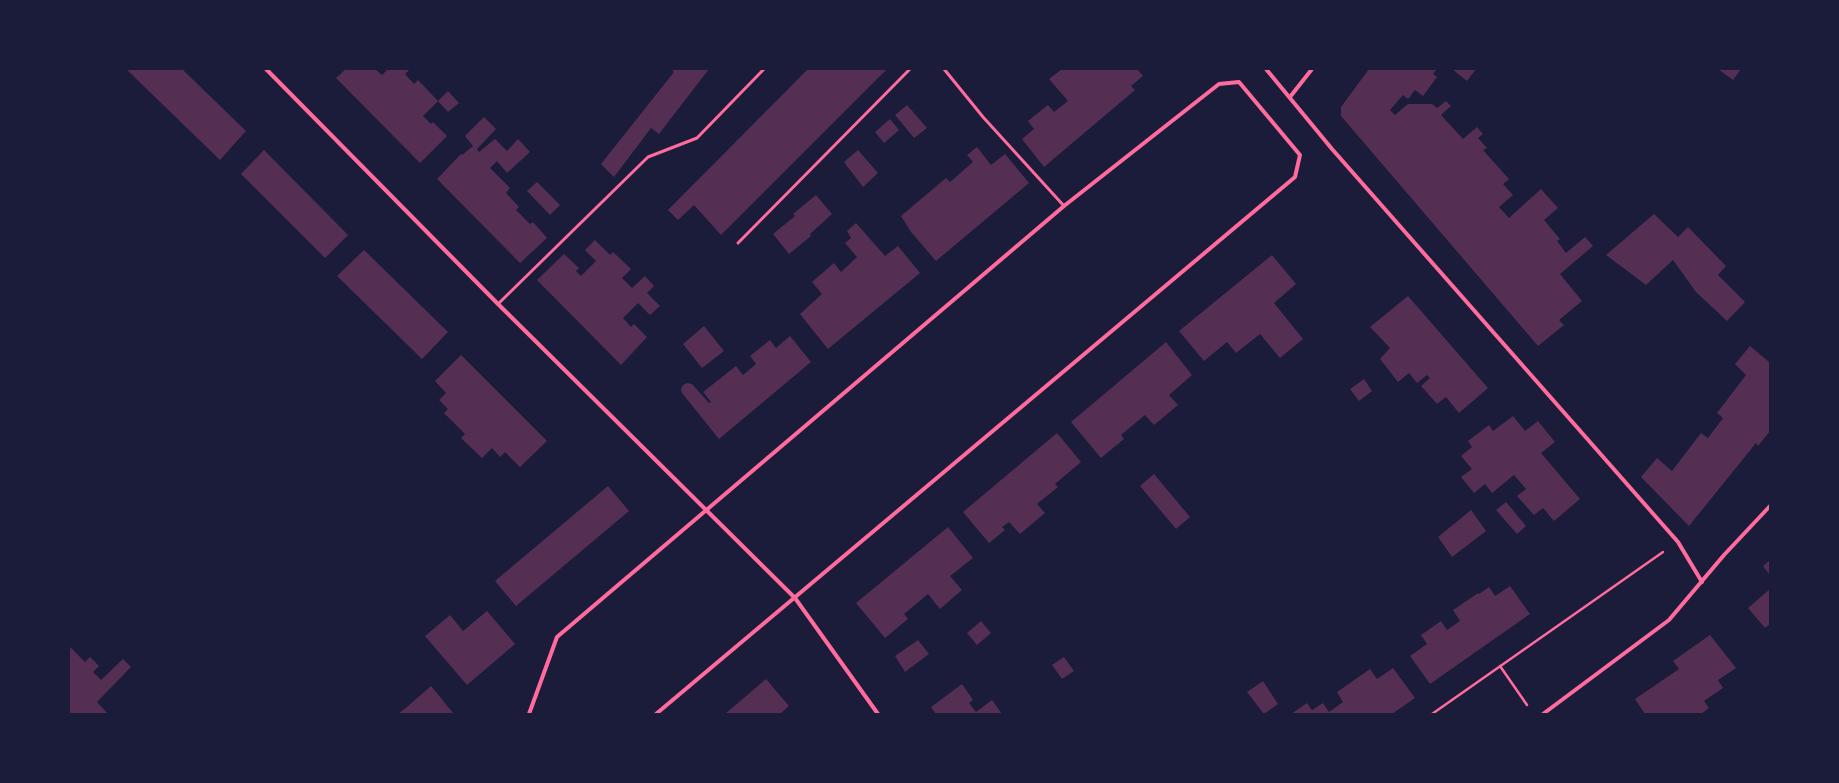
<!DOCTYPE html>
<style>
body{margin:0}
#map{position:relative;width:1839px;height:783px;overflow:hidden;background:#1b1b3a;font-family:"Source Serif 4",serif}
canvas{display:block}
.frame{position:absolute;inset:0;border:70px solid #1b1b3a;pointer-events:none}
</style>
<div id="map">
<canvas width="1839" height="783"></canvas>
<div class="frame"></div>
</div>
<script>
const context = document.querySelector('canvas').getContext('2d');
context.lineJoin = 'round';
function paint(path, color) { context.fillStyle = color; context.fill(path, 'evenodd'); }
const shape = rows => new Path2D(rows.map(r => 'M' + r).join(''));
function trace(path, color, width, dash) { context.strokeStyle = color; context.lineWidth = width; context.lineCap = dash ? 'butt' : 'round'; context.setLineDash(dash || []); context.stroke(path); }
const building = shape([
 [126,69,182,69,246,131,220,160],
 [346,69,375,69,382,75,388,69,410,69,405,74,414,84,418,80,438,101,423,116,431,124,433,122,447,136,420,163,336,78],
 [671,69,709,69,659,134,651,128,614,177,601,164,674,72],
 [808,69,887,69,721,235,694,205,678,220,668,210],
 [1062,69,1137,69,1143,76,1131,86,1135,90,1044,167,1022,139,1034,129,1028,121,1048,105,1054,112,1068,101,1049,79],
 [1369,69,1437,69,1433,74,1437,77,1423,96,1415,90,1408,99,1403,95,1390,110,1395,115,1408,104,1432,104,1437,108,1446,101,1451,106,1441,115,1463,139,1477,127,1483,134,1478,138,1487,148,1483,150,1509,179,1503,184,1513,195,1499,207,1509,218,1541,189,1558,208,1544,220,1560,239,1557,241,1566,253,1585,237,1593,246,1560,274,1582,301,1559,320,1564,325,1538,346,1341,116,1341,107],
 [1452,69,1476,69,1467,81],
 [1718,69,1741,69,1733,80],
 [448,91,459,103,448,112,438,101],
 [907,105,927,128,914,138,895,115],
 [484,117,496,129,477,149,479,152,495,139,507,151,518,139,530,152,507,173,497,161,490,168,510,188,506,193,519,207,516,210,530,224,533,222,547,238,520,263,437,179,461,154,462,155,473,146,465,136],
 [890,119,899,130,884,143,875,132],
 [977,147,991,165,1005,154,1029,183,936,261,911,232,901,216,946,178,950,182,973,162,967,155],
 [264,150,348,235,325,258,241,174],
 [858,150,878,173,863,187,844,162],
 [537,182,560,205,550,215,527,191],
 [816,195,832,214,810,234,811,236,789,254,773,234,795,216,793,214],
 [1654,214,1678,237,1688,227,1726,266,1718,275,1745,302,1727,321,1696,292,1673,260,1646,285,1606,255],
 [856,223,885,256,898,246,920,273,828,349,800,314,822,294,812,282,834,263,841,272,857,257,845,243,851,238,847,231],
 [595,240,610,255,613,252,631,269,622,278,632,288,645,276,654,286,647,293,660,306,650,315,638,303,623,318,631,327,634,324,647,337,621,365,537,280,564,254,579,268,576,271,581,276,596,261,585,250],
 [364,250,448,332,422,359,337,276],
 [1272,255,1296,284,1274,303,1303,339,1280,358,1260,334,1236,353,1227,342,1204,361,1179,331],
 [1408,296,1488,388,1459,413,1446,397,1437,404,1421,386,1430,378,1427,375,1417,383,1409,373,1398,382,1380,359,1390,348,1370,327],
 [704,326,724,351,702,368,683,344],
 [790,336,811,362,719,439,682,393,681,389,683,385,687,383,692,384,709,403,711,402,703,392,736,366,743,375,756,364,750,356,770,340,776,348],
 [1166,342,1192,375,1169,395,1178,405,1154,425,1145,415,1121,435,1124,439,1101,458,1071,422],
 [1750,346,1769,362,1770,361,1770,431,1758,446,1756,443,1689,526,1641,477,1657,458,1672,471,1701,433,1708,438,1723,418,1717,413,1746,375,1735,364],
 [461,355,547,441,520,467,505,452,500,457,492,448,482,458,461,438,465,434,444,413,448,409,439,400,446,393,435,381],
 [1364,379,1372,391,1359,401,1350,389],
 [1513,416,1525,431,1538,421,1555,442,1541,453,1580,499,1554,521,1543,508,1534,515,1517,496,1526,489,1514,475,1492,493,1485,484,1474,493,1461,477,1472,469,1461,456,1472,447,1468,441,1489,425,1493,431],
 [1057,433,1081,462,1055,484,1058,487,1037,504,1045,513,1020,534,1009,522,1002,527,1005,530,989,543,963,512],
 [1154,474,1190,517,1176,529,1140,486],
 [608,486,629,511,516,606,495,581],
 [1506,502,1526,526,1517,534,1496,510],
 [1471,510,1486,531,1452,557,1438,537],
 [948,527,973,558,950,576,962,590,940,609,928,594,904,614,908,619,885,638,856,603],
 [1770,560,1770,575,1763,566],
 [1510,586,1530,614,1430,684,1410,656,1427,644,1421,635,1441,621,1447,630,1460,621,1453,610,1478,593,1479,594,1489,587,1495,596],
 [1770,589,1770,624,1765,628,1748,608],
 [487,611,515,644,467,685,425,636,450,615,463,631],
 [981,621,991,633,977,645,967,633],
 [1710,635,1736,668,1718,680,1723,688,1704,701,1709,708,1701,714,1645,714,1635,699,1679,669,1673,661],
 [918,640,929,654,905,672,895,656],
 [69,646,85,662,90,657,99,666,93,672,101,680,123,659,131,667,97,702,108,714,69,714],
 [1064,657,1074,671,1062,679,1052,665],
 [1393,668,1415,698,1392,714,1291,714,1307,703,1312,710,1323,703,1329,712,1343,702,1337,692,1370,669,1377,679],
 [766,679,789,706,780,714,725,714],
 [1263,681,1278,704,1264,714,1247,692],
 [962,684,973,700,969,703,976,712,992,700,1002,714,936,714,931,707],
 [431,686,454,714,398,714,408,706]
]);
const path = shape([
 [1500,666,1527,705],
 [1432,714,1663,552]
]);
const service = shape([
 [944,69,983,117,1064,206],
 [738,243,910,69],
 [498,304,648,157,697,138,764,69]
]);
const minor = shape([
 [266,69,498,304,795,598,878,714],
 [1266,69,1332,149,1678,542,1702,582],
 [1290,97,1312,69],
 [529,714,557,637,1064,206,1219,84,1239,82,1300,155,1295,177,656,714],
 [1543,714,1669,620,1724,555,1770,506]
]);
paint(building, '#542f53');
trace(path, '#ff6b9d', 2.5);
trace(service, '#ff6b9d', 3);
trace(minor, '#ff6b9d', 4);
</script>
